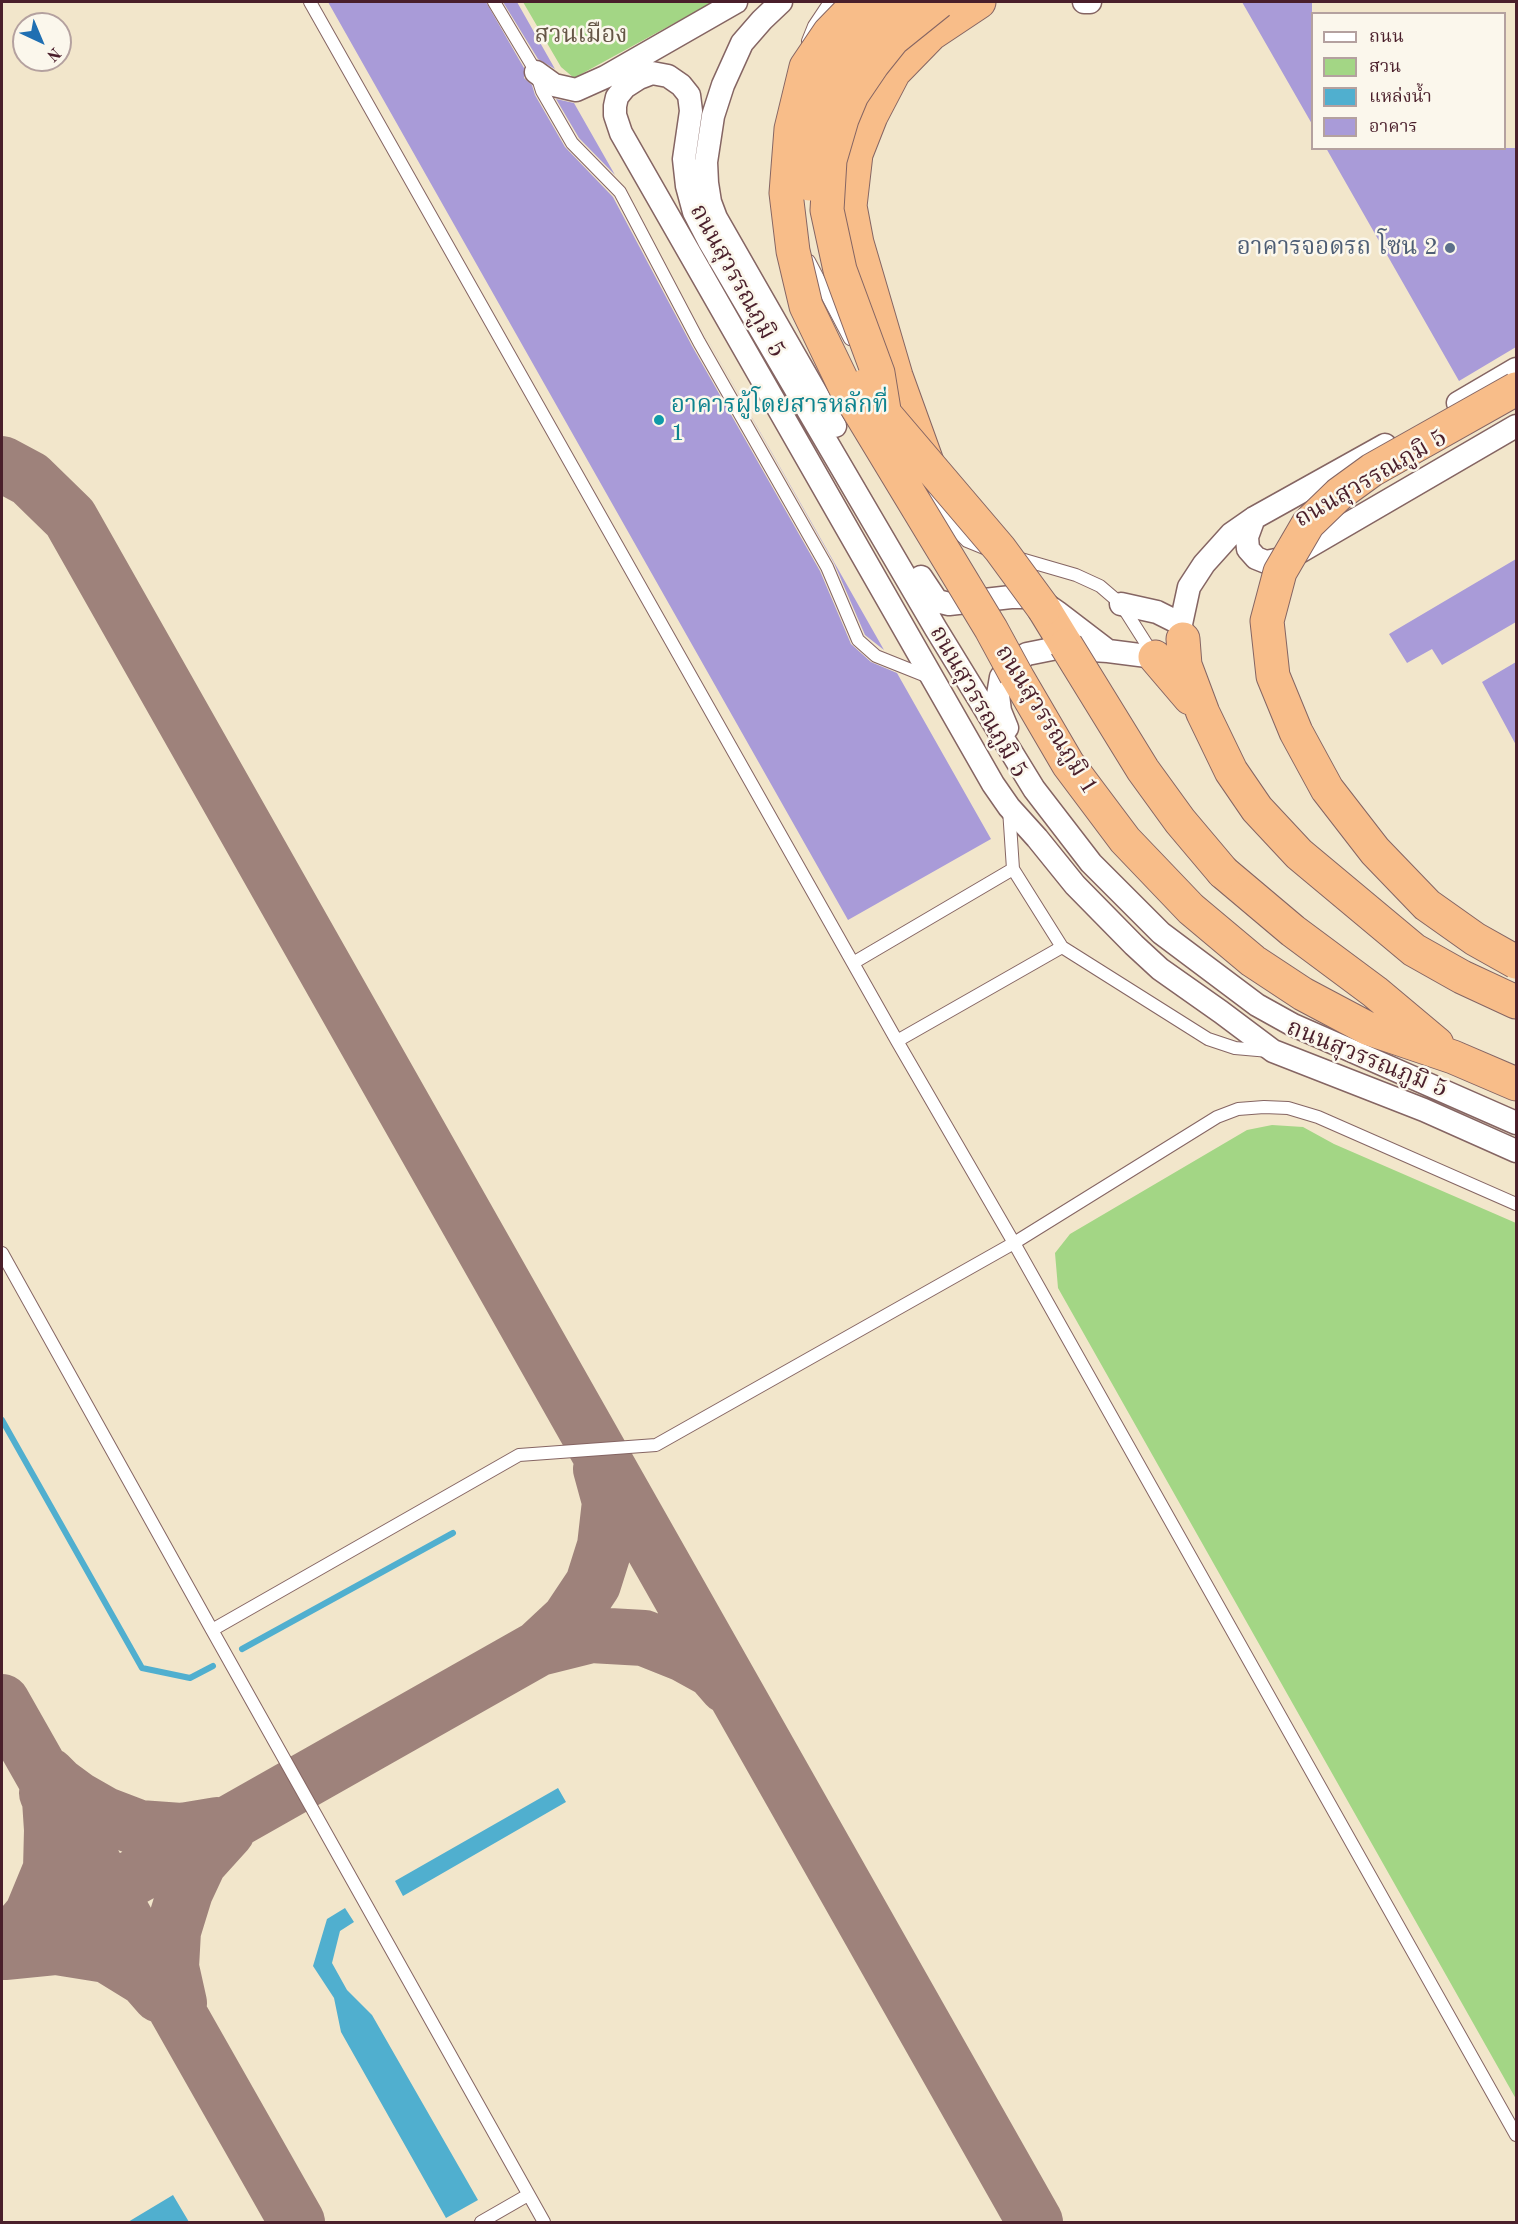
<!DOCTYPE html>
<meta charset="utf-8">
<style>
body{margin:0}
#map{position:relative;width:1518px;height:2224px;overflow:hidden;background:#f2e6cb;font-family:"Old Standard TT","Noto Serif Thai",serif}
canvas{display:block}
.frame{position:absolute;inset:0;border:3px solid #4a1f2b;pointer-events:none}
.legend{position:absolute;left:1311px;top:12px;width:195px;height:138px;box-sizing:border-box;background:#fbf7ec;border:2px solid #b4a19f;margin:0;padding:8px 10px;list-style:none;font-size:18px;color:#4a1f2b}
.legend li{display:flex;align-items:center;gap:12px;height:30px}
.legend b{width:30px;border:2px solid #b4a19f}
.north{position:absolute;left:12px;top:12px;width:60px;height:60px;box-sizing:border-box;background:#fbf7ec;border:2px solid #b4a19f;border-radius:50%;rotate:136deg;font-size:16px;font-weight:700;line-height:24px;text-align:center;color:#4a1f2b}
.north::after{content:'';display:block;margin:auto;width:21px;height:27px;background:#1f6fb2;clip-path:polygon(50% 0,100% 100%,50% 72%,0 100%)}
</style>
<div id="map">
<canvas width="1518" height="2224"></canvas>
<div class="frame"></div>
<ul class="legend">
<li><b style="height:8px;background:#fff"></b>ถนน</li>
<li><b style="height:16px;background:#a3d685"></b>สวน</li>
<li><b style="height:16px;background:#50afcf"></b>แหล่งน้ำ</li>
<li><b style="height:16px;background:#a99bd8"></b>อาคาร</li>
</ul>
<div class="north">N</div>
</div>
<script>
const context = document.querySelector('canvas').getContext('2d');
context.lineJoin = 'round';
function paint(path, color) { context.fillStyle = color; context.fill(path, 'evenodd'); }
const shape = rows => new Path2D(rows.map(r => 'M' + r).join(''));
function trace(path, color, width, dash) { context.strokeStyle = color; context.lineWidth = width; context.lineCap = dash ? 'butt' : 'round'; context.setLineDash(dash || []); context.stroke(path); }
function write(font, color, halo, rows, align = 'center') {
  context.font = font + ' "Old Standard TT","Noto Serif Thai",serif'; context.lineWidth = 5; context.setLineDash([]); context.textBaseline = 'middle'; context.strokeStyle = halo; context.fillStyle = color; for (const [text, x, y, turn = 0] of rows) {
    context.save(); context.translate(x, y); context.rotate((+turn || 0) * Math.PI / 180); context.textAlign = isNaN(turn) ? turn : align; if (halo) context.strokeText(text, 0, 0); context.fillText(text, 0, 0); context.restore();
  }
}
const green = shape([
 [523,2,713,2,574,78,561,67],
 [1272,1125,1303,1127,1334,1144,1516,1223,1516,2099,1058,1288,1055,1253,1070,1234,1247,1130]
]);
const water = shape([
 [558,1788,566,1802,403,1896,395,1881],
 [345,1908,354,1922,340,1931,332,1963,347,1990,372,2015,478,2200,446,2218,341,2032,334,1998,313,1966,327,1919],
 [173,2195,189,2222,128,2222]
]);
const stream = shape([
 [2,1420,142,1668,190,1678,213,1666],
 [242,1649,453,1533]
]);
const taxiway = shape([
 [2,464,30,479,70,518,1035,2222],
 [539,1648,591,1635,644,1638,684,1654,713,1670,727,1686],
 [2,1702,297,2222],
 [48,1775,58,1785,77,1799,105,1815,139,1828,181,1831,217,1825],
 [6,1946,32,1915,51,1869,52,1830,50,1800,47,1793],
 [2,1952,539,1648,569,1620,593,1584,605,1546,610,1502,601,1469],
 [7,1952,57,1947,107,1955,146,1979,160,1995],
 [179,2003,171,1967,173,1931,185,1892,199,1862,227,1831]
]);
const building = shape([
 [328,2,486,2,524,68,524,78,532,85,535,95,565,147,613,197,692,346,820,571,851,644,871,662,897,673,991,839,848,920],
 [503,2,517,2,555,69,538,59],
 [1242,2,1312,2,1312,124],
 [556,99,574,103,615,175,579,138],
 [1326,148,1516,148,1516,347,1459,381],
 [693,314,884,650,865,635,834,563],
 [1516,559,1516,622,1442,665,1432,649,1407,663,1389,634],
 [1516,662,1516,745,1482,682]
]);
const service = shape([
 [310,2,897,1041,1014,1243,1516,2135],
 [494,2,536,72,542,91,572,143,620,192,699,342,827,567,858,640,876,656,931,678],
 [808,41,814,26,830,2],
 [809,261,850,339],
 [931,489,955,529,967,541,989,550],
 [1014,557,1076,575,1100,586,1121,604,1154,656],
 [1009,809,1013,869,1062,947,1208,1039,1235,1048,1269,1051],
 [853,963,1013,869],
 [897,1041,1062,947],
 [2,1253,212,1630,519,1455,656,1445,1014,1243,1217,1117,1238,1109,1264,1107,1288,1108,1318,1117,1516,1204],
 [212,1630,544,2222],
 [481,2222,528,2195]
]);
const minor = shape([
 [781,2,762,20,742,43,723,85,713,116,706,162,707,183,710,202,716,218,835,426],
 [1084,2,1090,2],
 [536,72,554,85,576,90,605,77,736,2],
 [1458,403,1516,369],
 [1254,518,1247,537,1248,549,1256,558,1266,562,1291,557,1516,426],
 [921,577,937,601,949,604,1011,597,1029,597,1044,603,1057,612,1108,651],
 [1121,604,1157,612,1181,624],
 [1183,639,1181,624,1189,587,1204,564,1231,534,1254,518,1385,445],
 [1007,728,1000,711,998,695,1001,677,1009,666,1027,654,1057,648,1108,651,1155,657],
 [1516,1123,1293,1025,1257,1005,1161,933,1091,863,1034,789,936,629,709,241,694,212,687,186,684,159,691,111,689,95,681,85,668,76,652,73,639,78,625,87,617,97,615,106,615,115,621,133,993,784,1009,807,1037,838,1075,885,1134,945,1160,969,1221,1012,1273,1051,1424,1110,1516,1151]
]);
const trunk = shape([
 [927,462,896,376,857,243,850,206,856,154,871,116,894,72,931,34,979,2],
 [1044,609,1066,645],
 [1183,639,1185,665,1203,713,1231,771,1257,809,1299,854,1414,950,1462,977,1516,1002],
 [1155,657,1190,698],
 [1016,675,1068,764,1125,840,1191,909,1253,961,1303,994,1367,1028,1453,1057,1516,1084],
 [1223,872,1293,931,1375,992,1437,1044]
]);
const trunkBridge = shape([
 [859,2,829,33,806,67,791,129,786,193,793,251,806,306,847,391,991,629,1016,675],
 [809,184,810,147,833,84,859,36,895,2],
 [864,386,868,394,1000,549,1044,609],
 [1516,389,1372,470,1339,494,1308,524,1280,572,1267,621,1273,676,1296,732,1327,789,1375,851,1427,905,1475,939,1516,962],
 [884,410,878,373,840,270,827,210,830,160,842,119,852,95,873,64,893,39,939,2],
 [1066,645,1143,770,1180,821,1223,872]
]);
const markers = [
 [1450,248,6,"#5c6f8a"],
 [659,420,6,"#0f9aa8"]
];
const parkNames = [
 ["สวนเมือง",581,36]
];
const serviceNames = [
 ["อาคารจอดรถ โซน 2",1438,248]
];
const streetNames = [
 ["ถนนสุวรรณภูมิ 5",737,281,61],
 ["ถนนสุวรรณภูมิ 5",1371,479,-30],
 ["ถนนสุวรรณภูมิ 5",978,702,60],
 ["ถนนสุวรรณภูมิ 1",1046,720,58],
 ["ถนนสุวรรณภูมิ 5",1367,1059,22]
];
const cultureNames = [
 ["อาคารผู้โดยสารหลักที่",671,406],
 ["1",671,434]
];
paint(green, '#a3d685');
paint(water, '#50afcf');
trace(stream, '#50afcf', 6);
trace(taxiway, '#9e827b', 56);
paint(building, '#a99bd8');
trace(service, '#856563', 14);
trace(minor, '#856563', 25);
trace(trunk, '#856563', 35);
trace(service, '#fff', 12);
trace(minor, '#fff', 22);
trace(trunk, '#f8bd89', 33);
trace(trunkBridge, '#856563', 35, []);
trace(trunkBridge, '#f8bd89', 33);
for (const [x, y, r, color] of markers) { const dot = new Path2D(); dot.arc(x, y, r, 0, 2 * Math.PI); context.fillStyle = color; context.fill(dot); trace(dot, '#fbf7ec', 2); }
write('24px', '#655646', '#fbf7ec', parkNames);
write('24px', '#4e5e75', '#fbf7ec', serviceNames, 'right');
write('24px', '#4a1f2b', '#fbf7ec', streetNames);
write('24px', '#0d838f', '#fbf7ec', cultureNames, 'left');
</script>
